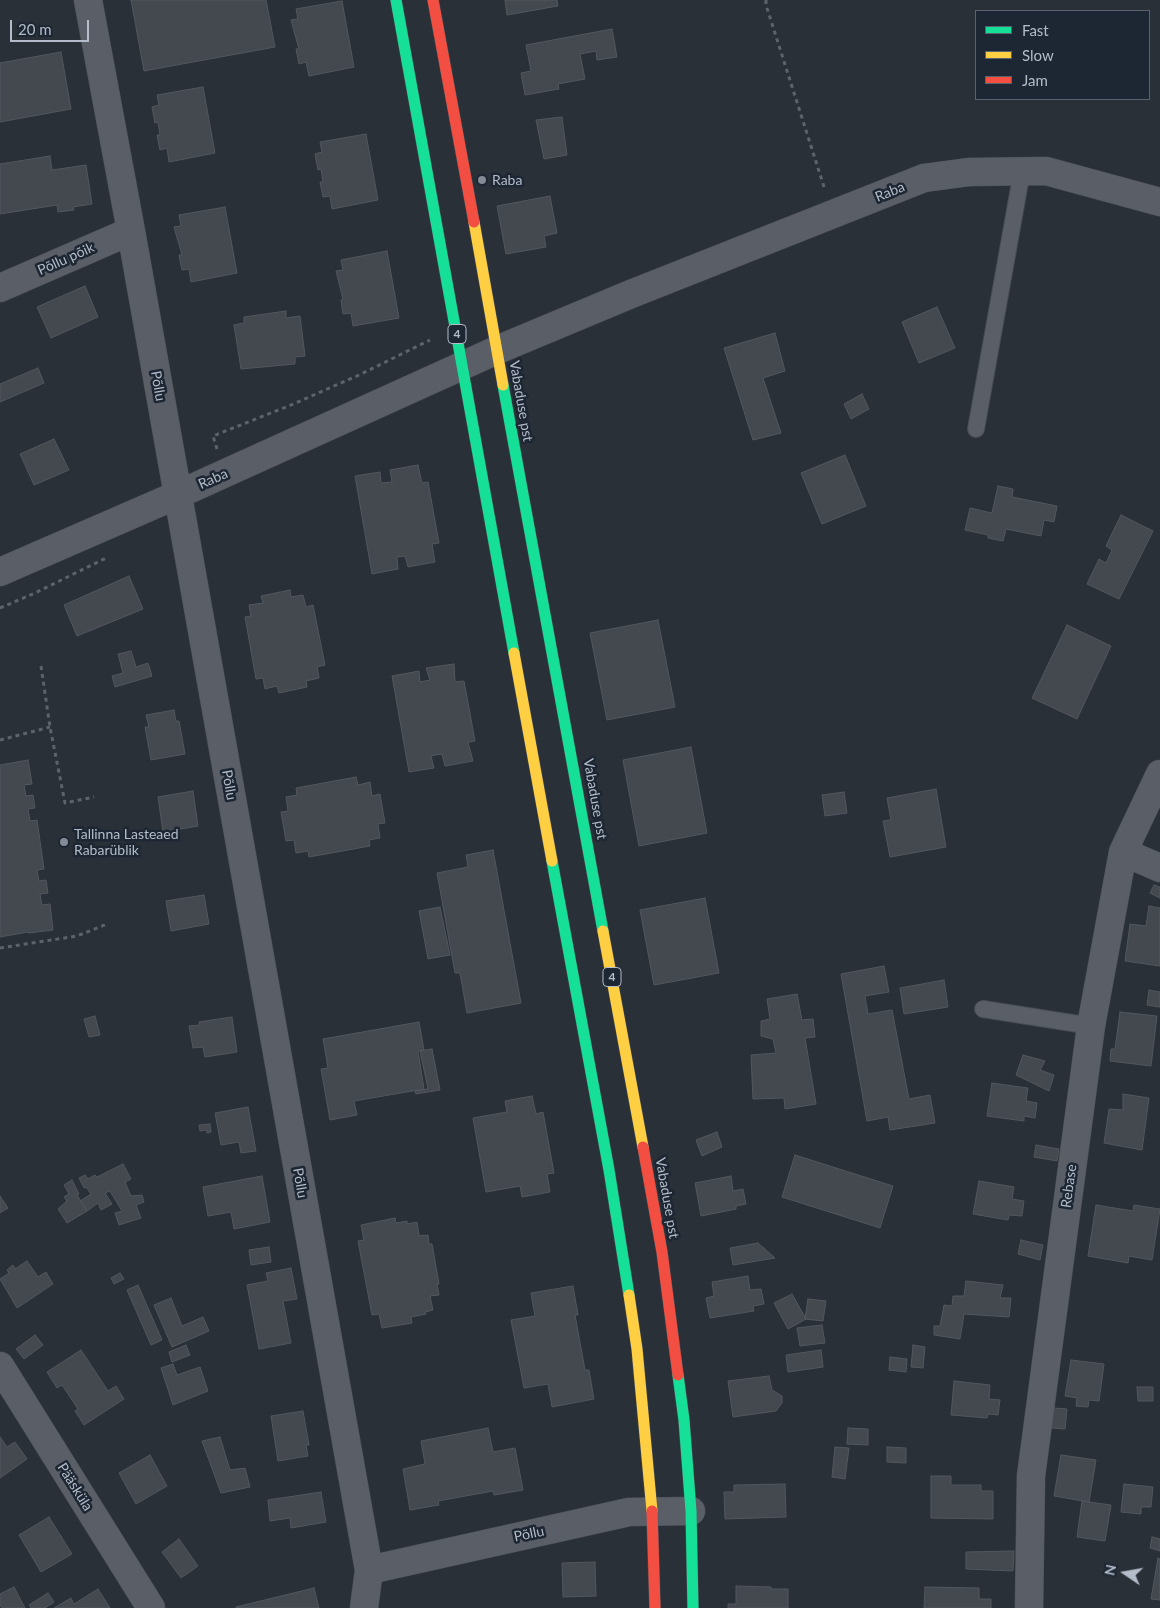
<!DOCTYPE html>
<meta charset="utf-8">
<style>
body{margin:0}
#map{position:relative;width:1160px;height:1608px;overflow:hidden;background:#2a3038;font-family:Lato,sans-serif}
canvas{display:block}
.legend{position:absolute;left:975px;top:10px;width:175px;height:90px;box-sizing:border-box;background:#1d2633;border:1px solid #59626f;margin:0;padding:6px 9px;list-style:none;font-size:15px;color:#b4bcc9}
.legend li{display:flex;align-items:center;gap:10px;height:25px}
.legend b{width:25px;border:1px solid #59626f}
.north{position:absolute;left:1100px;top:1548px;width:50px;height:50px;-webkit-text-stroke:4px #1d2633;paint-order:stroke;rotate:282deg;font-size:14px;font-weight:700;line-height:20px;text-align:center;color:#b4bcc9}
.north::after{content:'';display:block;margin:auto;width:18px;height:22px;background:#b4bcc9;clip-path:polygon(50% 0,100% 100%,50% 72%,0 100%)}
.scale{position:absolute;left:10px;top:20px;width:79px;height:22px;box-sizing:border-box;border:2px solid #b4bcc9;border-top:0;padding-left:6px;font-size:15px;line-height:18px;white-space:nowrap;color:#b4bcc9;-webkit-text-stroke:4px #1d2633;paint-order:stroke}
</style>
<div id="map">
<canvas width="1160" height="1608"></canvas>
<ul class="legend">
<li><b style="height:6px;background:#16e098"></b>Fast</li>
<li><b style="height:6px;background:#ffcf43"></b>Slow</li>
<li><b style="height:6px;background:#f24e42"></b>Jam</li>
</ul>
<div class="north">N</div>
<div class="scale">20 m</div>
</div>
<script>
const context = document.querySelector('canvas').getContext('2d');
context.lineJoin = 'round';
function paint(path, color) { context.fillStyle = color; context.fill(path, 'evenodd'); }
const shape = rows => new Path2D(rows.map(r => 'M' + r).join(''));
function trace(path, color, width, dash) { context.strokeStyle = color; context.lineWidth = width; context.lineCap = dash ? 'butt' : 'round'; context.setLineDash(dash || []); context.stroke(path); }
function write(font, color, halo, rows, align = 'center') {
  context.font = font + ' Lato,sans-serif'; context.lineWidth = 5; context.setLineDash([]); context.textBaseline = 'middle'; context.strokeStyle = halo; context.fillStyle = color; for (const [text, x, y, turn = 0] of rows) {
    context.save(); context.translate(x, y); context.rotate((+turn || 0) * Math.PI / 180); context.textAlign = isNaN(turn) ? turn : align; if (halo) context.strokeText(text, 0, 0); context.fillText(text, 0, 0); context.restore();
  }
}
const building = shape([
 [131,0,266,0,275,47,144,71,131,0],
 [505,0,557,0,558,6,507,15,505,0],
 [342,1,354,67,309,76,306,62,299,64,296,49,299,49,291,20,298,19,296,9,342,1],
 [612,29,617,57,597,60,596,51,580,54,585,79,558,84,559,89,525,95,521,73,531,71,526,45,612,29],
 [61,52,71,109,0,122,0,63,61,52],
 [203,87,215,153,169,162,167,148,160,150,157,135,160,135,158,122,155,123,152,107,159,105,157,95,203,87],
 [562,117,567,155,544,159,536,120,562,117],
 [366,134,378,200,332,209,330,196,323,197,320,182,323,182,321,169,318,170,315,154,322,152,320,142,366,134],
 [50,156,52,170,86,165,92,204,73,207,74,210,58,212,57,205,0,214,0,164,50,156],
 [550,196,557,233,544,236,546,247,506,254,497,206,550,196],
 [225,207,237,273,191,282,189,269,182,270,179,255,182,255,174,227,181,226,179,215,225,207],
 [387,251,399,318,353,326,351,313,343,314,341,300,343,299,336,271,343,270,341,260,387,251],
 [85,286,98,317,51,338,37,307,85,286],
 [937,307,955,348,919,363,902,322,937,307],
 [286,311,286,318,300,316,305,356,295,357,295,364,241,369,234,325,244,323,244,317,286,311],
 [775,333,785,371,763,378,781,433,753,440,724,348,775,333],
 [38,368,44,383,0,402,0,384,38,368],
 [862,394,869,409,851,419,844,404,862,394],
 [54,439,69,470,34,485,20,454,54,439],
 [845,455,866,506,822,524,801,473,845,455],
 [418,465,422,483,428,482,439,543,432,544,435,562,408,567,405,556,397,557,398,569,372,574,355,476,380,472,381,483,392,482,390,470,418,465],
 [998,486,1013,489,1012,497,1057,506,1054,522,1044,520,1041,536,1006,529,1003,541,988,538,988,535,965,530,970,508,992,513,998,486],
 [1121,515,1153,531,1119,599,1087,584,1099,559,1106,563,1112,550,1106,546,1121,515],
 [129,576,143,609,77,636,64,605,129,576],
 [290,590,291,597,303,595,306,607,313,605,325,665,317,667,319,678,306,681,307,687,279,693,277,686,265,689,263,678,256,679,245,617,251,616,249,605,263,603,261,596,290,590],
 [658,620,675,707,607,720,590,633,658,620],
 [1067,625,1111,646,1077,719,1032,698,1067,625],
 [131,651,136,667,148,663,152,676,115,687,112,676,123,673,118,654,131,651],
 [454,664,455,682,464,681,475,741,468,742,473,761,445,766,442,754,435,755,431,756,434,768,409,772,392,676,419,671,420,682,430,680,426,668,454,664],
 [174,710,176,721,179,721,185,754,151,760,145,727,149,727,146,715,174,710],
 [691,747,707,833,639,846,623,760,691,747],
 [28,760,32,784,24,785,26,796,33,795,35,808,28,809,30,821,37,820,44,869,37,870,39,881,46,880,48,893,40,894,42,905,50,904,53,930,29,933,28,932,0,937,0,765,28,760],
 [356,777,358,785,370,782,372,796,380,794,385,823,378,824,380,838,369,840,370,846,309,857,308,851,296,853,294,840,286,841,281,812,288,811,286,797,297,795,296,788,356,777],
 [936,789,946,847,890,857,883,821,891,820,887,798,936,789],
 [193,791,198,826,163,832,158,797,193,791],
 [844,792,847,813,825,816,822,795,844,792],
 [493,850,521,1003,467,1013,460,973,455,973,437,873,468,867,466,855,493,850],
 [1154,885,1160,887,1160,898,1150,893,1154,885],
 [204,895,209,924,171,931,166,901,204,895],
 [705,898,719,973,654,985,640,910,705,898],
 [1149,906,1160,908,1160,966,1125,961,1130,924,1146,926,1149,906],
 [440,907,450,955,428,959,419,911,440,907],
 [884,966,889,992,865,996,868,1014,892,1010,909,1099,930,1095,935,1123,890,1130,888,1117,867,1121,841,974,884,966],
 [944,980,948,1007,904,1014,900,988,944,980],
 [1149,990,1160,992,1160,1007,1147,1005,1149,990],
 [797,994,802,1020,813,1019,815,1037,805,1038,816,1104,785,1109,784,1098,753,1099,751,1055,776,1053,773,1039,761,1036,761,1021,770,1019,767,999,797,994],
 [1120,1012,1157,1016,1151,1066,1110,1061,1111,1049,1115,1049,1120,1012],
 [95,1016,100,1035,89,1037,84,1019,95,1016],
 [232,1017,237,1052,205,1057,203,1047,193,1048,189,1026,200,1025,199,1022,232,1017],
 [419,1022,424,1050,418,1051,424,1089,354,1101,357,1115,330,1120,321,1069,328,1068,323,1039,419,1022],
 [432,1049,440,1090,416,1094,415,1091,428,1089,420,1051,432,1049],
 [1023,1055,1045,1061,1040,1070,1054,1075,1049,1091,1016,1075,1023,1055],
 [992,1083,1028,1088,1026,1101,1037,1103,1035,1118,1024,1116,1024,1121,987,1116,992,1083],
 [1123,1094,1149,1098,1142,1150,1104,1143,1109,1109,1123,1110,1123,1094],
 [532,1096,536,1114,543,1112,554,1173,547,1174,550,1192,522,1197,520,1186,486,1192,473,1118,507,1112,505,1101,532,1096],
 [248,1107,256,1151,241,1153,239,1142,221,1145,215,1113,248,1107],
 [210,1124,211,1132,207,1133,207,1130,200,1131,199,1125,210,1124],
 [717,1132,722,1147,702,1156,696,1140,717,1132],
 [1036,1145,1059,1149,1057,1161,1034,1157,1036,1145],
 [795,1155,893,1186,880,1228,782,1197,795,1155],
 [123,1164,131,1179,125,1182,131,1196,142,1195,144,1202,136,1205,141,1218,119,1225,115,1213,122,1211,110,1191,105,1193,112,1204,101,1210,98,1203,87,1211,80,1201,91,1194,86,1187,84,1188,79,1178,85,1175,88,1179,95,1175,97,1177,123,1164],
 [262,1176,270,1222,234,1229,231,1212,208,1216,203,1187,262,1176],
 [731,1176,733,1191,743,1189,746,1204,736,1206,736,1209,701,1216,695,1183,731,1176],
 [72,1180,79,1194,77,1195,87,1211,67,1223,58,1209,67,1201,64,1197,69,1194,64,1185,72,1180],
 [979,1181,1014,1187,1012,1199,1024,1201,1022,1216,1009,1215,1008,1220,973,1214,979,1181],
 [0,1196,8,1208,0,1213,0,1196],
 [1096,1205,1133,1211,1134,1205,1160,1209,1152,1260,1129,1256,1128,1263,1088,1256,1096,1205],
 [395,1218,396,1223,407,1221,407,1224,417,1222,419,1236,428,1235,429,1244,432,1244,439,1284,437,1284,439,1295,430,1296,433,1310,425,1312,426,1314,411,1317,412,1323,382,1328,379,1314,372,1315,358,1241,364,1240,361,1225,395,1218],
 [1021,1240,1043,1245,1040,1260,1018,1254,1021,1240],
 [758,1243,775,1258,733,1265,730,1248,758,1243],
 [269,1247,271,1262,251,1265,249,1250,269,1247],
 [27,1261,38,1277,46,1272,53,1284,17,1308,0,1279,9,1273,7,1270,13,1265,15,1269,27,1261],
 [291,1268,297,1299,283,1301,291,1343,259,1349,247,1285,268,1281,266,1273,291,1268],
 [120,1273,124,1279,114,1284,111,1278,120,1273],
 [748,1276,750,1290,761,1289,764,1304,753,1306,754,1311,710,1318,706,1298,714,1296,712,1282,748,1276],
 [966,1281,1003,1285,1000,1298,1011,1298,1009,1317,964,1314,960,1339,934,1335,934,1326,940,1326,944,1305,952,1306,953,1296,964,1296,966,1281],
 [138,1285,162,1340,151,1345,127,1290,138,1285],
 [573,1286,578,1315,575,1315,585,1370,589,1370,594,1399,552,1407,548,1384,524,1388,511,1320,535,1316,531,1293,573,1286],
 [792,1294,806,1319,788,1329,774,1303,792,1294],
 [171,1298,182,1326,203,1317,209,1331,172,1347,154,1305,171,1298],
 [808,1299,826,1301,823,1321,805,1319,808,1299],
 [822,1325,825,1343,800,1346,797,1328,822,1325],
 [35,1335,43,1345,24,1359,16,1349,35,1335],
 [186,1345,190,1355,172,1362,169,1352,186,1345],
 [913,1345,925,1347,923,1368,911,1367,913,1345],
 [81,1350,108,1391,116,1386,124,1399,84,1425,75,1411,78,1409,62,1385,57,1388,47,1372,81,1350],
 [821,1350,823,1367,788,1372,786,1355,821,1350],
 [890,1357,907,1359,906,1372,889,1370,890,1357],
 [1071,1360,1104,1364,1099,1401,1089,1400,1088,1407,1076,1406,1077,1398,1065,1396,1071,1360],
 [173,1364,177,1375,200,1367,208,1391,173,1405,161,1368,173,1364],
 [769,1376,772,1390,782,1396,782,1403,776,1411,733,1417,728,1381,769,1376],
 [954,1381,990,1385,989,1399,1000,1400,998,1415,988,1414,987,1418,951,1415,954,1381],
 [1137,1387,1153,1387,1153,1401,1138,1401,1137,1387],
 [1054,1408,1067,1409,1065,1429,1052,1428,1054,1408],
 [303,1411,309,1445,306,1445,308,1456,278,1461,271,1416,303,1411],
 [488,1428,493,1452,515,1448,523,1490,494,1495,493,1491,438,1501,439,1505,410,1510,403,1469,425,1464,421,1441,488,1428],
 [848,1428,868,1429,868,1445,847,1444,848,1428],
 [0,1437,7,1447,15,1442,27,1459,0,1478,0,1437],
 [220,1437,230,1470,245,1468,250,1487,221,1493,202,1441,220,1437],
 [835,1447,849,1448,845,1479,832,1477,835,1447],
 [887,1447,906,1448,906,1463,887,1462,887,1447],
 [150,1455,167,1486,136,1504,119,1473,150,1455],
 [1061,1455,1096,1460,1089,1502,1054,1496,1061,1455],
 [931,1476,951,1476,951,1485,981,1485,981,1491,993,1491,993,1519,931,1518,931,1476],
 [785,1484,786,1517,725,1519,724,1492,734,1492,734,1485,785,1484],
 [1124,1484,1153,1487,1151,1507,1141,1507,1141,1514,1121,1512,1124,1484],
 [321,1492,326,1522,291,1528,290,1518,270,1521,268,1500,321,1492],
 [1082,1501,1111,1505,1105,1541,1077,1537,1082,1501],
 [49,1517,72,1554,41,1572,19,1535,49,1517],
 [1152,1537,1160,1539,1160,1551,1150,1548,1152,1537],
 [179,1539,198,1566,181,1578,162,1552,179,1539],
 [1014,1551,1013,1571,966,1569,966,1552,1014,1551],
 [1158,1558,1160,1559,1160,1600,1151,1599,1158,1558],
 [595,1562,596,1596,563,1597,562,1563,595,1562],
 [736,1586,771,1587,771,1589,788,1589,788,1608,728,1608,728,1604,736,1604,736,1586],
 [14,1587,25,1608,2,1608,0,1605,0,1594,14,1587],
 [925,1587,979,1588,979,1599,991,1599,991,1608,924,1608,925,1587],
 [314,1588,319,1608,236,1608,236,1607,314,1588],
 [98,1589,110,1608,54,1608,71,1598,74,1604,98,1589],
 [48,1593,54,1602,45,1608,31,1608,29,1605,48,1593]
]);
const path = shape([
 [766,0,766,5,825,190],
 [217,449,213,436,291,405,359,375,430,340],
 [0,608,35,593,108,557],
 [41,666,50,727,65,803,94,797],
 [0,740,50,727],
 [0,948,77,936,107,924]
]);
const lane = shape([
 [976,429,1022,171],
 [983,1009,1091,1026]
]);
const street = shape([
 [88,0,131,231,369,1570,364,1608],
 [0,288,131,231],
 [0,572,177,495,497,350,631,294,924,178,969,172,1046,171,1160,202],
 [1123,852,1160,868],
 [0,1366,151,1608],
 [369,1570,629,1512,691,1511],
 [1029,1608,1031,1476,1091,1026,1123,852,1160,774]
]);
const fast = shape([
 [396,0,514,653],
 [503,385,603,931],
 [552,861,609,1170,629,1295],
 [678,1375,684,1420,691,1511,693,1608]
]);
const slow = shape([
 [474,222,503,385],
 [514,653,552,861],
 [603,931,643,1147],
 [629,1295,637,1349,652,1511]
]);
const jam = shape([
 [433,0,474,222],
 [643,1147,662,1252,678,1375],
 [652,1511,655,1608]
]);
const markers = [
 [482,180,5,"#848b96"],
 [64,842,5,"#848b96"]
];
const shields = [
 [457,334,18],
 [612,977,18]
];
const shieldNames = [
 ["4",457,334],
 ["4",612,977]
];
const poiNames = [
 ["Raba",492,180],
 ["Tallinna Lasteaed",74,834],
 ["Rabarüblik",74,850]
];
const streetNames = [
 ["Raba",890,192,-22],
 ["Põllu põik",66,259,-24],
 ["Põllu",158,386,80],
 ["Vabaduse pst",521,401,80],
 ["Raba",213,479,-24],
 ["Põllu",229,785,80],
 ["Vabaduse pst",595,799,80],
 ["Põllu",300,1183,80],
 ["Rebase",1069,1186,-82],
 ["Vabaduse pst",667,1198,80],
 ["Pääsküla",75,1487,58],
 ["Põllu",529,1534,-12]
];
paint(building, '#444950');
trace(building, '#52575f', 1);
trace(lane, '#484c53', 18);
trace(street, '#484c53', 29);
trace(fast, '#474c53', 12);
trace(slow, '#474c53', 12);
trace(jam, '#474c53', 12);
trace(path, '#5d636a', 3, [4, 4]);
trace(lane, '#5a5e66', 16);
trace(street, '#5a5e66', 28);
trace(fast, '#16e098', 11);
trace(slow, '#ffcf43', 11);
trace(jam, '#f24e42', 11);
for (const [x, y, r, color] of markers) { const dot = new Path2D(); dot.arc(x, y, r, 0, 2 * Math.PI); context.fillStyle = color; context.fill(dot); trace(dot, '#1d2633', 2); }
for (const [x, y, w] of shields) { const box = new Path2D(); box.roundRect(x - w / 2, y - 9.5, w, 19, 4); context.fillStyle = '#1d2633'; context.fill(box); trace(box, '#b4bcc9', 1); }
write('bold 12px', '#b4bcc9', null, shieldNames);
write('14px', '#b4bcc9', '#1d2633', poiNames, 'left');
write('14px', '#b4bcc9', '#1d2633', streetNames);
</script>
